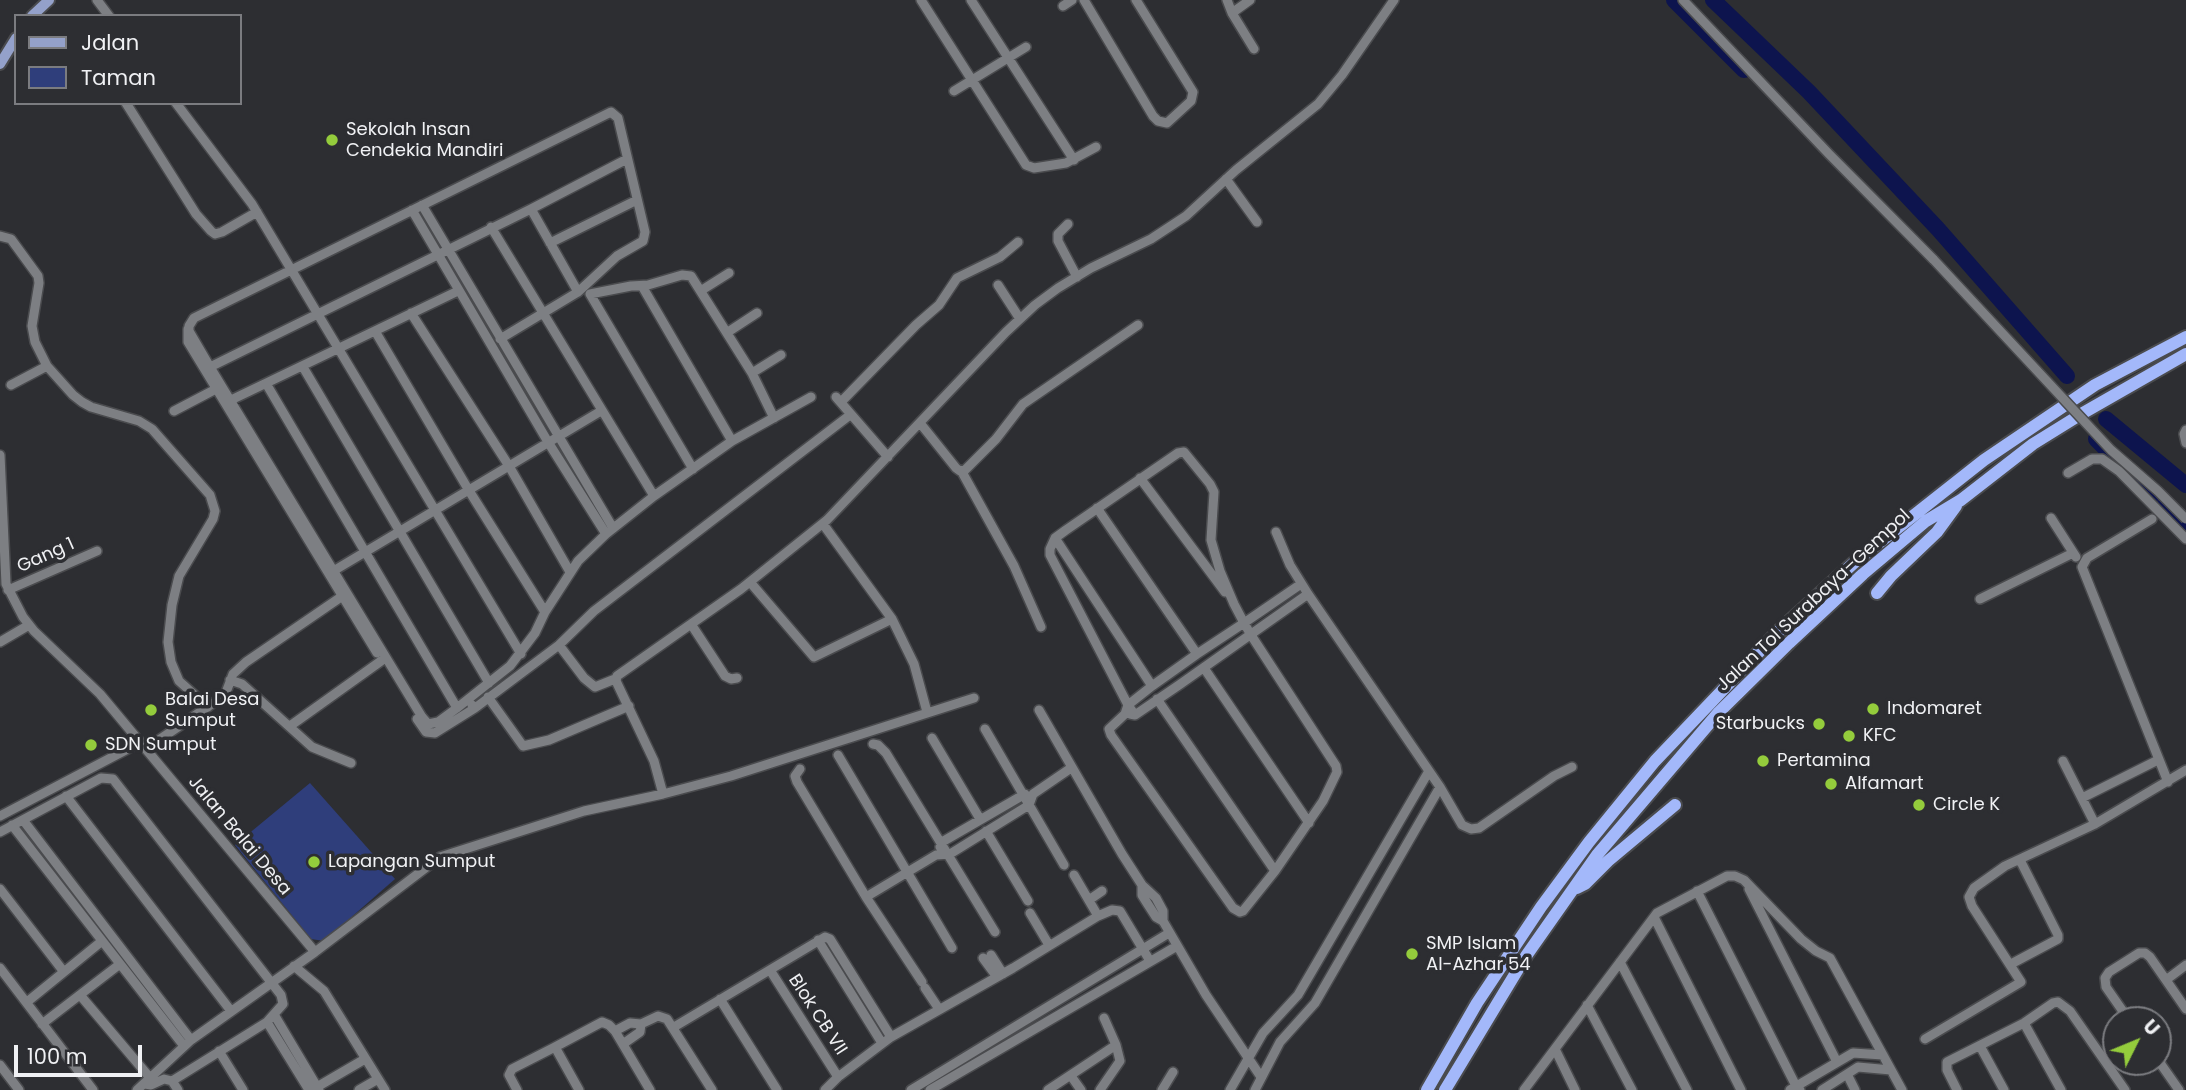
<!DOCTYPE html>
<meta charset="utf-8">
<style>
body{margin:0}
#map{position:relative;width:2186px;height:1090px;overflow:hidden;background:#2d2e32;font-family:Poppins,sans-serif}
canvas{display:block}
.legend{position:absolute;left:14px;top:14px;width:228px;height:91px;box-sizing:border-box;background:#2d2e32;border:2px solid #7b7c80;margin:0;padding:9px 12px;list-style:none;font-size:21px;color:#f0f1f4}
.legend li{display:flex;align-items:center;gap:14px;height:35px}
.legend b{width:35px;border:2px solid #7b7c80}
.north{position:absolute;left:2102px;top:1006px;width:70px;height:70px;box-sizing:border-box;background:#2d2e32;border:2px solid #7b7c80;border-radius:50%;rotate:47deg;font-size:19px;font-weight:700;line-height:28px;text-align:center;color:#f0f1f4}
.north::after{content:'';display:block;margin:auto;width:24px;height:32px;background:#94cc3c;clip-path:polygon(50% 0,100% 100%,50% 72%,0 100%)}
.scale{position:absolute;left:14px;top:1045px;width:128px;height:32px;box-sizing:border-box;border:4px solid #f0f1f4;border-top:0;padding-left:9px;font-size:21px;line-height:24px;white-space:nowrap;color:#f0f1f4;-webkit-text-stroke:5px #2d2e32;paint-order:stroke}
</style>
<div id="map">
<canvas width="2186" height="1090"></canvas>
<ul class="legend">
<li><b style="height:9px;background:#94a1ca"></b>Jalan</li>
<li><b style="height:19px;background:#2f3e7b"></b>Taman</li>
</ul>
<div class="north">U</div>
<div class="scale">100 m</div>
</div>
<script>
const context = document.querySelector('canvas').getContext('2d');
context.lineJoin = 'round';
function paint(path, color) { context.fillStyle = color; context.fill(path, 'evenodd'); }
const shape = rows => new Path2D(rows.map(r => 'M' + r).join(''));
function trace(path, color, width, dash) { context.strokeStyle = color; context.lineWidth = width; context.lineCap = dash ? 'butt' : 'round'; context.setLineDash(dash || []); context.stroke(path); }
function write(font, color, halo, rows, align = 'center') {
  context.font = font + ' Poppins,sans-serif'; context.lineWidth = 7; context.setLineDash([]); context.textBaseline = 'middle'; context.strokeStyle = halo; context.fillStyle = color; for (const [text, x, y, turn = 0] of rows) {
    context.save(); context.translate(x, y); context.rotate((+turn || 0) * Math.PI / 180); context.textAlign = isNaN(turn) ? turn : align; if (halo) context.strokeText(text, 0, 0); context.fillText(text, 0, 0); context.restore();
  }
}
const green = shape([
 [310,783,395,879,324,941,311,939,235,845]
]);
const river = shape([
 [1674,0,1744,70],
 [1713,0,1809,92,1938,229,2067,376],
 [2106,419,2186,485],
 [2096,439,2152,495],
 [2164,506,2186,529]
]);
const minor = shape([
 [97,0,109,16],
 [921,0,1026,165,1034,168,1066,163,1096,147],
 [971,0,1074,160],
 [1084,0,1153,116,1158,121,1167,123,1191,101,1193,92,1136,0],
 [1227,0,1232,13,1254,49],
 [1683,0,1829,154,1934,260],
 [1063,6,1072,0],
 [1232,13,1250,0],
 [954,91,1026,47],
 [126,103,196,214,211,231,215,234,222,232,257,212],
 [176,103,252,204,521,654],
 [1226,179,1257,222],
 [422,205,613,528],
 [531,209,578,292],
 [412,210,548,442,606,534],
 [1068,224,1058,234,1058,241,1077,277],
 [491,227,654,496],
 [0,236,11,239,38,276,39,283,32,326,35,342,47,366,73,395,82,402,91,407,139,421,152,429,210,495,215,511,213,519,179,576,172,605,168,642,171,662,179,681,208,707],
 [550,243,637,200],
 [998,285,1020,319],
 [642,286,732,441],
 [702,290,729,273],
 [411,313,509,466,570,572],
 [188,329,188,342,377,653],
 [375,331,468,489,545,612],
 [728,332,757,313],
 [500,339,578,292,617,256,643,241,645,232,618,118,611,112,194,318,189,326,189,331,210,367,422,717,428,724,438,722,457,708,510,666,535,633,545,612,578,561,606,534,654,496,732,441,811,397],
 [210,367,531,209,627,159],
 [303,367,489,683],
 [752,373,781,355],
 [11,385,47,366],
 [267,385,457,708],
 [836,397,888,457],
 [231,400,458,291],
 [841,402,916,325,939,305,957,278,1000,257,1018,242],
 [174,411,216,389],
 [920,423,956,468,960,471,965,470,996,439,1023,404,1138,325],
 [2186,430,2184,434,2186,443],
 [0,455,6,584,23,617,34,631,100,694,315,952],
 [693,469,590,294,631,286,648,285,682,275,691,276,752,373,774,418],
 [962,472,1014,566,1041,627],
 [2068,473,2092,459,2102,459,2119,471,2186,539],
 [1140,478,1225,592],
 [1097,508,1197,654],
 [2051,518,2076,557],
 [2152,519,2087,558,2082,567,2168,782],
 [823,524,892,619,914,664,927,712],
 [1276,532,1290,565,1308,594,1440,787,1462,825,1471,829,1479,828,1554,776,1572,767],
 [1055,538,1152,686],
 [335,570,601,411],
 [750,582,814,657,892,619],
 [8,590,97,551],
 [1980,599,2073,553],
 [691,624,725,676,731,679,737,678],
 [0,642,29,625],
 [559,645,584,678,595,687,615,679],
 [1204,668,1309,823],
 [230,680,242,684,312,747,351,763],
 [488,697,523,746,549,740,629,706],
 [1157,699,1275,871],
 [472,705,475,708,559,645,594,611,850,415],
 [1039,710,1122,854,1142,885,1156,898,1163,911,1163,921],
 [1130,714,1135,715,1179,685,1308,594],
 [1135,715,1128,705,1050,555,1050,549,1055,538,1066,530,1178,453,1184,452,1210,484,1214,492,1211,540,1220,571,1234,604,1244,623,1251,635,1336,766,1337,772,1323,801,1275,871,1243,911,1240,912,1233,908,1111,735,1109,729,1125,714,1128,705,1152,686,1197,654,1244,623,1301,584],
 [417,719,426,732,435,733,475,708],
 [290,726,381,661],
 [985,729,1064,865],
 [932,738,980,819],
 [873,744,878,745,886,753,995,932],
 [147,748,225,695,233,674,246,662,341,597],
 [838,755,952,948],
 [2063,761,2095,824],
 [800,769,795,776,797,782,866,897,922,982],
 [663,794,654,761,616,681,617,676,741,589,827,520,1006,332,1035,305,1058,288,1091,268,1151,239,1186,216,1236,170,1318,104,1342,75,1394,0],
 [66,796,231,1011],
 [2082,798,2158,760],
 [0,816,141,742],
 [23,820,191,1040],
 [12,825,184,1046],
 [986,831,1028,901],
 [0,832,101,778,113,779,281,995,283,1004,267,1022,172,1081,164,1079,151,1085,145,1084],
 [940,847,942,842,1025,794],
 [1142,885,1142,895,1147,903,1156,917,1163,921,1206,995,1261,1077],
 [0,889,64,972],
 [1749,889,1837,1062],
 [1697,891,1796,1086,1800,1090],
 [866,897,936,855,950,854,1029,805,1033,794,1071,768],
 [1089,900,1102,891],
 [1030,913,1049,945],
 [1098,916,1112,910,1120,911,1150,961],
 [1654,917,1741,1090],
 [818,940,882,1043],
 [991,955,1003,974],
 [983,958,997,977],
 [1620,962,1687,1090],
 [2011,964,2058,939,2058,935,2020,860],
 [294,966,324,991,385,1090],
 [0,968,93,1090],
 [770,970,838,1077],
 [2166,980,2186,965],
 [925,988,939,1009],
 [80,995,151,1079],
 [720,999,777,1090],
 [27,1002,102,941],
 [1587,1005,1632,1090],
 [275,1016,319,1090],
 [1104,1018,1116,1045],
 [2129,1020,2106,987,2105,978,2109,972,2139,953,2145,953,2150,957,2186,1009],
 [267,1022,309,1090],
 [2024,1023,2061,1090],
 [42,1024,120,964],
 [641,1024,658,1016,667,1019,712,1090],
 [674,1027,825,937,830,939,891,1037],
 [615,1031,630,1023,641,1024,640,1032,623,1044],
 [1925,1039,2021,982,1972,906,1969,897,1974,888,2005,866,2095,824,2186,770],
 [1980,1046,2004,1090],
 [1555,1049,1575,1090],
 [219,1051,243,1090],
 [2158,1060,2179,1090],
 [0,1065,19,1090],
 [1847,1074,1855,1090],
 [1071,1076,1081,1090],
 [172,1081,178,1090],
 [317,1087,365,1059],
 [137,1090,191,1040,315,952,440,857,584,811,663,794,731,776,974,698],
 [359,1090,378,1079],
 [517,1090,509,1075,512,1069,555,1047],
 [579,1090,555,1047,602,1022,609,1025,615,1031,650,1090],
 [825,1090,838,1077,891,1037,1013,968,1098,916,1074,875],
 [911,1090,1169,933],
 [930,1090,1177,946],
 [1048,1090,1116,1045,1120,1061,1100,1090],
 [1162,1090,1173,1072],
 [1230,1090,1263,1033,1298,995,1429,771],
 [1255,1090,1280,1042,1315,1003,1440,787],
 [1524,1090,1657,913,1727,876,1735,876,1744,880,1801,939,1816,951,1830,958,1902,1090],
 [1790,1090,1853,1053,1883,1055],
 [1822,1090,1858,1067,1891,1070],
 [1957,1090,1947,1070,1947,1062,2024,1023,2053,1003,2058,1002,2070,1011,2125,1090]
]);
const major = shape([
 [32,16,49,0],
 [0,64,16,38]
]);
const highway = shape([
 [1877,593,1891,576,1937,532,1956,506],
 [1577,888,1585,884,1608,861,1675,805],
 [1427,1090,1477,1003,1541,907,1589,842,1655,761,1778,632,1856,561,1984,460,2095,385,2186,337],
 [1445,1090,1526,956,1597,855,1719,712,1789,643,1863,574,1926,521,1961,500,2033,444,2083,413,2186,354]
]);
const minorBridge = shape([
 [1934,260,2111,450,2158,491,2186,519]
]);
const markers = [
 [332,140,7,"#94cc3c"],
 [1873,709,7,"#94cc3c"],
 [151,710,7,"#94cc3c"],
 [1819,724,7,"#94cc3c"],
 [1849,736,7,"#94cc3c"],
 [91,745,7,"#94cc3c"],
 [1763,761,7,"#94cc3c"],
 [1831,784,7,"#94cc3c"],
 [1919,805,7,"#94cc3c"],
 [314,862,7,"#94cc3c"],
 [1412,954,7,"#94cc3c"]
];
const poiNames = [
 ["Sekolah Insan",346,130],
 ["Cendekia Mandiri",346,151],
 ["Balai Desa",165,700],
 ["Sumput",165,721],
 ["Indomaret",1887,709],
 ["Starbucks",1805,724,"right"],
 ["KFC",1863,736],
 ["SDN Sumput",105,745],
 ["Pertamina",1777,761],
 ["Alfamart",1845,784],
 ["Circle K",1933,805],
 ["Lapangan Sumput",328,862],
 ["SMP Islam",1426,944],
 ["Al-Azhar 54",1426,965]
];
const streetNames = [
 ["Gang 1",46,556,-24],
 ["Jalan Tol Surabaya–Gempol",1814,601,-43],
 ["Jalan Balai Desa",239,836,50],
 ["Blok CB VII",817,1015,57]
];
paint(green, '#2f3e7b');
trace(river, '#0d144e', 16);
trace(minor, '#4a4b4e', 12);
trace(major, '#4a4b4e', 14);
trace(highway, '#4a4b4e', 16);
trace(minor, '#7d7f83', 9);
trace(major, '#94a1ca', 10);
trace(highway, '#a3b8fa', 12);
trace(minorBridge, '#4a4b4e', 12, []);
trace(minorBridge, '#7d7f83', 9);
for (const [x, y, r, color] of markers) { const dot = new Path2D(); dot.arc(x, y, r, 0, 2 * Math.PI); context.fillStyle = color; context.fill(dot); trace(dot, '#2d2e32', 2.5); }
write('18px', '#f0f1f4', '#2d2e32', poiNames, 'left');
write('18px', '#f0f1f4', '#2d2e32', streetNames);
</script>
